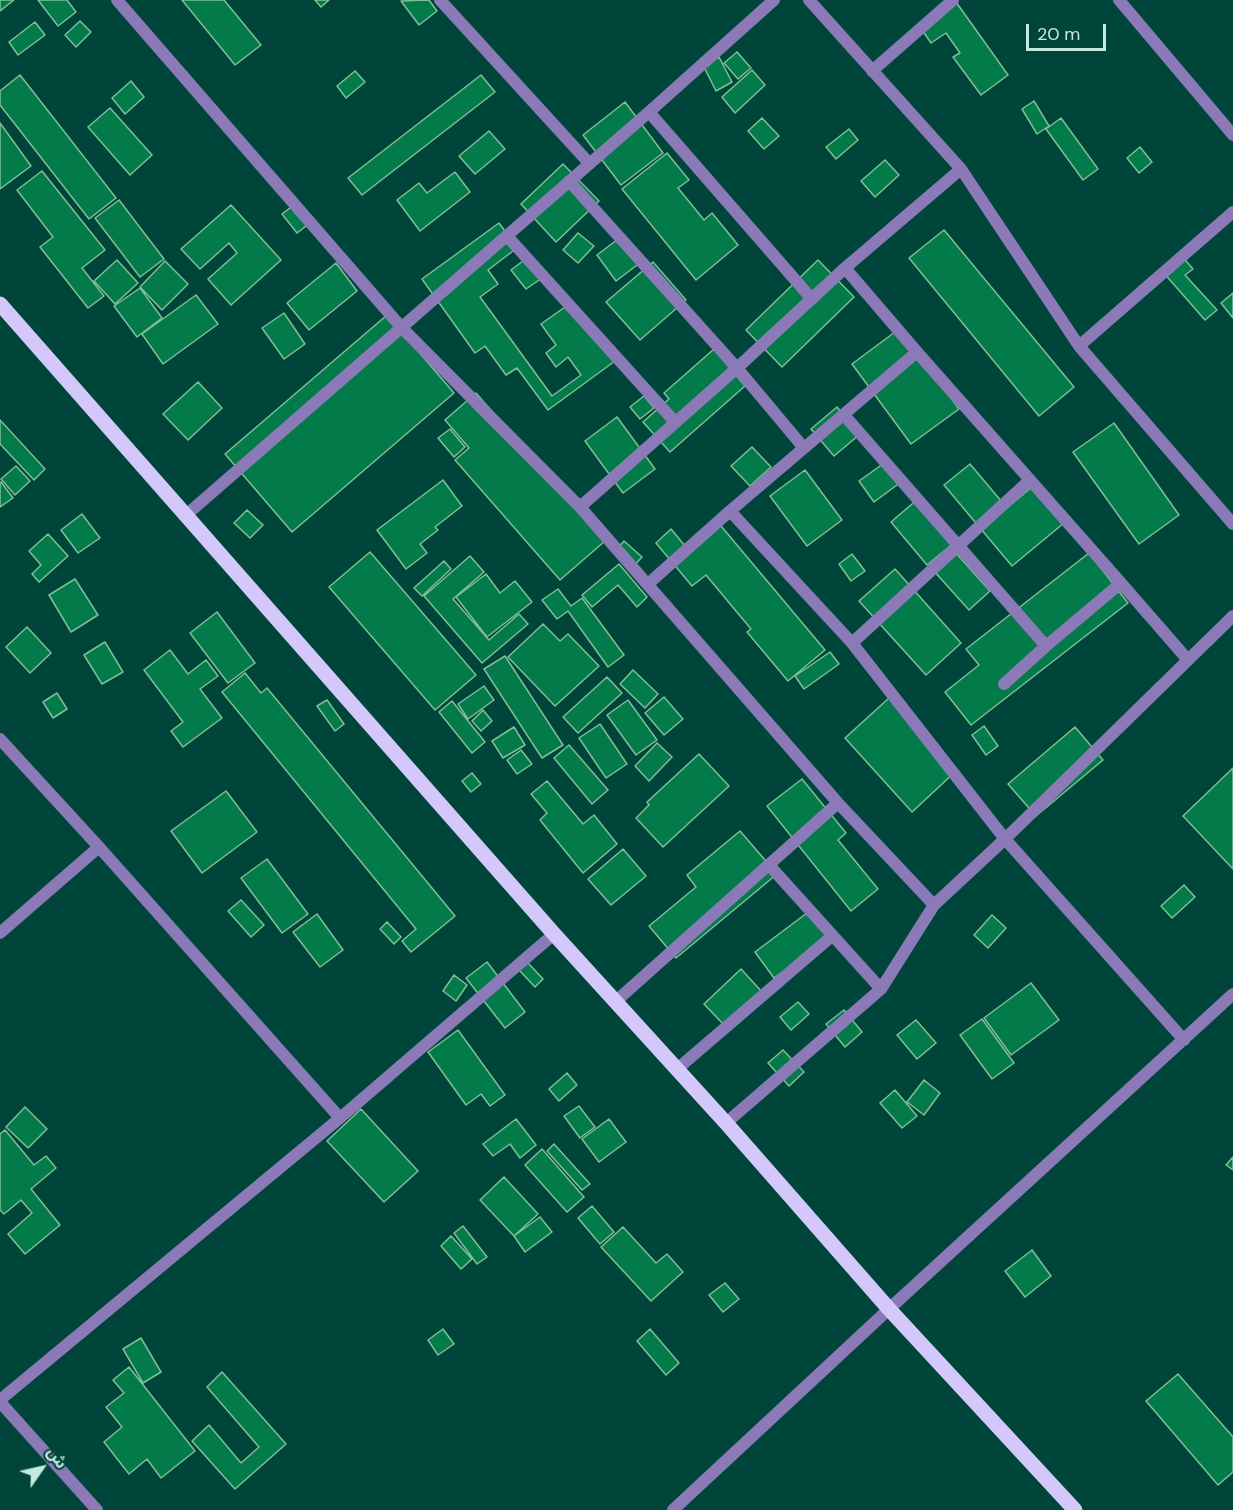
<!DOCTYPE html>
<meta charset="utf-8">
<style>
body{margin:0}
#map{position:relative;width:1233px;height:1510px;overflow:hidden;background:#004539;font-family:"DM Sans","Noto Sans Arabic",sans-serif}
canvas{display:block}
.north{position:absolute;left:12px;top:1438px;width:60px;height:60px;-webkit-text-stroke:4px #004539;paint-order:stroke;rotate:56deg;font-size:16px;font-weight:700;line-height:24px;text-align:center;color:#c4e9df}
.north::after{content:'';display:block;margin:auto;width:21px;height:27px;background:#c4e9df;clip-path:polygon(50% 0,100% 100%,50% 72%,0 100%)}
.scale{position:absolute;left:1026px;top:24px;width:80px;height:27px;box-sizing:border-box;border:3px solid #c4e9df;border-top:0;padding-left:8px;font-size:18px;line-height:21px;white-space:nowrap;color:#c4e9df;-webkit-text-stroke:4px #004539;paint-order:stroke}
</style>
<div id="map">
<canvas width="1233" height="1510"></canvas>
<div class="north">ش</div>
<div class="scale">20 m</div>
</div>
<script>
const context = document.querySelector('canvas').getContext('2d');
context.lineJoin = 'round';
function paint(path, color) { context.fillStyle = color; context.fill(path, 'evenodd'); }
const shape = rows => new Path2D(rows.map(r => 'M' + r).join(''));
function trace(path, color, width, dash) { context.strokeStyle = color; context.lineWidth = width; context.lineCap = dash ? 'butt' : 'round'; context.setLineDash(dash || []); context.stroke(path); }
const building = shape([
 [0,0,14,0,0,11,0,0],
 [38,0,67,0,76,12,58,26,38,0],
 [182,0,224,0,261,45,235,65,182,0],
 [315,0,329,0,321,7,315,0],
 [429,0,437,11,419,25,401,1,429,0],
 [956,2,1008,75,981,95,953,57,960,53,946,33,931,43,920,27,956,2],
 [80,21,91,32,76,47,65,35,80,21],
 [35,22,45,35,18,55,9,42,35,22],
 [737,52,751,68,738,79,724,63,737,52],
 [719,57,732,82,716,91,703,65,719,57],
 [752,70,765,85,735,113,722,97,752,70],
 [355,71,365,82,346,98,337,86,355,71],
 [20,75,116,198,89,219,0,105,0,91,20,75],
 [481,75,495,92,362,195,348,178,481,75],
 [131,81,144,97,125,114,112,98,131,81],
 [1034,101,1049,126,1037,134,1022,109,1034,101],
 [625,102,663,153,621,185,583,135,625,102],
 [110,108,152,155,130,175,88,127,110,108],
 [762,118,779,136,764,149,748,131,762,118],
 [1061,118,1098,169,1083,180,1046,129,1061,118],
 [0,123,31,166,0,189,0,123],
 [849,129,858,140,836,159,826,147,849,129],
 [489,131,505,149,475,174,459,156,489,131],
 [1140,147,1152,162,1139,173,1127,158,1140,147],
 [667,153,689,180,678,188,704,220,712,213,738,245,696,280,622,189,667,153],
 [885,160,899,175,875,197,861,181,885,160],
 [563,164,599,201,556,242,521,204,563,164],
 [42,171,105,250,82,268,104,296,88,308,40,247,53,237,17,190,42,171],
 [455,172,470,192,420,231,397,200,419,183,427,193,455,172],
 [119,200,164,259,140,277,95,218,119,200],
 [295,204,310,223,297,233,282,214,295,204],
 [231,205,281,260,231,305,208,279,237,253,229,243,200,269,181,249,231,205],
 [499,223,517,248,488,270,498,284,480,297,552,396,581,375,568,357,556,367,546,353,556,345,541,324,572,302,615,361,548,410,517,368,506,375,485,346,475,353,422,279,499,223],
 [944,230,1074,387,1039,416,909,258,944,230],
 [578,233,594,246,578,263,563,250,578,233],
 [622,236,641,262,616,281,597,255,622,236],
 [1181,255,1193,269,1185,275,1217,310,1205,320,1163,272,1181,255],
 [527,258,542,278,526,289,511,270,527,258],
 [117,260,138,283,115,304,94,281,117,260],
 [818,260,854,297,782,367,746,330,818,260],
 [165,261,188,284,162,310,140,287,165,261],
 [653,262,686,300,640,340,606,302,653,262],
 [336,263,357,291,309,330,287,303,336,263],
 [140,288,162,318,137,337,114,306,140,288],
 [1233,293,1233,318,1221,303,1233,293],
 [196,295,218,324,163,364,142,334,196,295],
 [284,313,305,344,284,359,262,328,284,313],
 [387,315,454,393,292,532,225,454,387,315],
 [899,329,959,409,911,444,852,364,899,329],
 [714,349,745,386,670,452,643,422,669,399,664,393,714,349],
 [198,382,222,408,188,440,163,414,198,382],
 [476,393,605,541,560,580,455,460,469,448,445,420,476,393],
 [644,396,654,408,640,419,630,407,644,396],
 [837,407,859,435,834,456,811,429,837,407],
 [617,417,655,469,623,493,585,441,617,417],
 [0,420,45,469,34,480,0,444,0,420],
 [1114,423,1179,515,1139,544,1073,452,1114,423],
 [450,429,465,447,454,457,438,438,450,429],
 [752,447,771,467,750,486,731,466,752,447],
 [887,461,901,482,874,502,859,481,887,461],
 [970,464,1007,508,1033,486,1064,523,1012,566,944,485,970,464],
 [16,466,30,481,15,495,1,479,16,466],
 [805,470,842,520,807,546,770,496,805,470],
 [443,480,462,506,435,527,438,530,420,544,427,553,406,569,377,530,443,480],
 [1,482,13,498,0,507,0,483,1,482],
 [919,498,955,542,927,565,891,522,919,498],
 [247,510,263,525,250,538,234,523,247,510],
 [82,514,100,538,78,553,61,530,82,514],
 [716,520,825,650,788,681,747,632,751,629,706,575,692,586,656,543,671,529,685,546,716,520],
 [48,534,68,556,39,582,32,574,41,565,29,551,48,534],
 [624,541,642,557,632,568,614,553,624,541],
 [954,551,990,591,969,610,933,570,954,551],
 [370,552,476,675,435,710,329,587,370,552],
 [1089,553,1128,603,971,725,945,692,979,665,966,649,1089,553],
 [852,554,865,571,851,581,839,564,852,554],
 [470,556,484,572,453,599,489,640,519,614,528,624,482,663,424,596,470,556],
 [444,561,451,569,422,596,414,588,444,561],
 [619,564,647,597,637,607,618,585,592,607,582,595,619,564],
 [895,569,961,643,926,675,859,601,895,569],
 [486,574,500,593,515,581,532,602,487,637,456,597,486,574],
 [75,579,98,615,71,632,49,595,75,579],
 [558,589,571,606,582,598,624,655,608,667,568,611,557,619,542,600,558,589],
 [217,612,255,663,228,683,190,633,217,612],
 [543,624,560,641,568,634,599,666,555,706,508,657,543,624],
 [27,627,51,653,30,673,6,647,27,627],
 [105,642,123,672,102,684,84,655,105,642],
 [170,650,188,674,206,660,218,676,200,689,222,718,183,747,171,731,183,722,144,670,170,650],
 [830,652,839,664,804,689,795,676,830,652],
 [505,656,563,745,542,758,484,669,505,656],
 [633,670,658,694,645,708,620,684,633,670],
 [245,673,261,693,267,688,455,916,411,952,402,941,416,929,222,692,245,673],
 [607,677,622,693,578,733,563,717,607,677],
 [484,686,494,700,468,719,458,704,484,686],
 [57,693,67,709,53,718,43,702,57,693],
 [664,697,683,719,664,735,645,713,664,697],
 [889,698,956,771,912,812,845,738,889,698],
 [327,700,344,724,335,731,317,706,327,700],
 [628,700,657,740,636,755,607,715,628,700],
 [452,701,485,742,472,753,439,712,452,701],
 [483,710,492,721,481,731,472,721,483,710],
 [600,724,627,764,606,778,579,738,600,724],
 [984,726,998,746,986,755,972,735,984,726],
 [514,727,525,745,503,758,492,741,514,727],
 [1075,727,1103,760,1036,816,1008,784,1075,727],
 [657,743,672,757,649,781,635,766,657,743],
 [569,745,608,790,592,804,554,758,569,745],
 [521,750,532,764,517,774,507,760,521,750],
 [699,754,729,786,663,847,636,818,649,805,647,802,699,754],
 [1233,768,1233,869,1183,816,1233,768],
 [472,773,481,784,471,792,462,781,472,773],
 [802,779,846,833,838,840,878,889,851,911,767,806,802,779],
 [547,781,583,824,594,815,617,844,583,873,540,820,547,813,531,794,547,781],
 [226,791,257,832,202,873,171,831,226,791],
 [740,831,777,874,676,958,649,926,696,887,687,875,740,831],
 [623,849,646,876,611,905,588,879,623,849],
 [267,859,308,914,282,933,241,878,267,859],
 [1184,885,1195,897,1172,918,1161,906,1184,885],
 [241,900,264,925,251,937,228,911,241,900],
 [811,910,830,937,774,978,755,952,811,910],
 [317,914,343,950,320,967,293,932,317,914],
 [992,915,1006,928,988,948,974,935,992,915],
 [387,922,401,937,394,944,380,929,387,922],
 [487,962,525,1012,505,1028,466,978,487,962],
 [528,963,543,979,535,987,519,970,528,963],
 [741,969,762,992,725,1026,704,1004,741,969],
 [454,975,467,985,456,1001,443,991,454,975],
 [1031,983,1059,1020,1011,1055,984,1018,1031,983],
 [798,1002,809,1014,791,1030,780,1017,798,1002],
 [844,1010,862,1032,845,1047,826,1024,844,1010],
 [982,1019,1014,1063,992,1079,960,1035,982,1019],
 [916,1020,936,1043,917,1059,897,1035,916,1020],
 [458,1030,505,1095,490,1106,481,1094,466,1105,428,1052,458,1030],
 [783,1050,804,1072,789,1086,768,1063,783,1050],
 [567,1073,577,1085,559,1101,549,1089,567,1073],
 [924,1080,940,1093,924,1115,907,1102,924,1080],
 [895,1090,917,1116,902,1128,880,1103,895,1090],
 [579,1106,595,1127,580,1138,564,1116,579,1106],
 [25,1107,47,1129,28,1148,6,1127,25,1107],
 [361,1109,418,1171,384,1202,327,1141,361,1109],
 [516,1119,536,1145,520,1158,510,1144,493,1156,483,1144,516,1119],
 [609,1119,626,1142,599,1162,582,1139,609,1119],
 [5,1130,34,1165,46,1156,56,1168,31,1189,60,1225,25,1254,8,1234,32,1213,21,1200,4,1214,0,1210,0,1134,5,1130],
 [554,1144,590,1184,582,1190,547,1151,554,1144],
 [542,1149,584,1197,567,1212,525,1165,542,1149],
 [1233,1157,1233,1170,1226,1165,1233,1157],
 [504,1177,538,1214,514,1236,480,1200,504,1177],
 [592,1206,614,1232,600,1244,578,1218,592,1206],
 [540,1217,552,1232,525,1252,514,1236,540,1217],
 [463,1226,487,1257,477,1264,454,1233,463,1226],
 [623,1227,656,1263,667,1254,683,1272,651,1301,601,1247,623,1227],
 [451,1236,472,1259,461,1269,441,1246,451,1236],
 [1032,1250,1051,1276,1025,1297,1005,1271,1032,1250],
 [725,1283,739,1299,723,1312,709,1295,725,1283],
 [443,1329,454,1344,438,1355,428,1340,443,1329],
 [650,1329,679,1363,666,1375,637,1341,650,1329],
 [141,1338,161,1372,143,1383,123,1349,141,1338],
 [129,1367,195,1451,161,1478,147,1459,129,1474,104,1442,122,1427,106,1407,124,1393,113,1380,129,1367],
 [222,1372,286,1444,235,1489,192,1441,209,1425,241,1463,259,1447,207,1387,222,1372],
 [1178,1374,1233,1437,1233,1472,1218,1485,1146,1401,1178,1374]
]);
const street = shape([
 [117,0,402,328,580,507,838,803,934,905],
 [440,0,589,163],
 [809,0,961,169,1079,346,1233,524],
 [1119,0,1233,135],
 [872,71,953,0],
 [649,112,811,298],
 [569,181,737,368,804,448],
 [507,236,675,422],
 [845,268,917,352,1121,583,1188,660],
 [1079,346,1233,212],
 [844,415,1046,646],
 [580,507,737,368,845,268,961,169],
 [730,511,852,643,1005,839,1184,1040],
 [185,516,649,112,774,0],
 [648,584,730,511,917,352],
 [852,643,1030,480],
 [1004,684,1046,646,1121,583],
 [0,739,99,847,340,1118],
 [769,865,881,989],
 [0,933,99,847],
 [615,1002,838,803],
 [676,1070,832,936],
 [726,1123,881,989,934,905,1005,839,1233,616],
 [0,1400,340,1118,554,934],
 [0,1402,97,1510],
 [673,1510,889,1309,1233,994]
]);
const primary = shape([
 [0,304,554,934,726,1123,889,1309,1075,1510]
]);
paint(building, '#037a49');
trace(building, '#81be98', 1.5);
trace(street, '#8b79b8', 12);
trace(primary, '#d4c7fa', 15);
</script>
